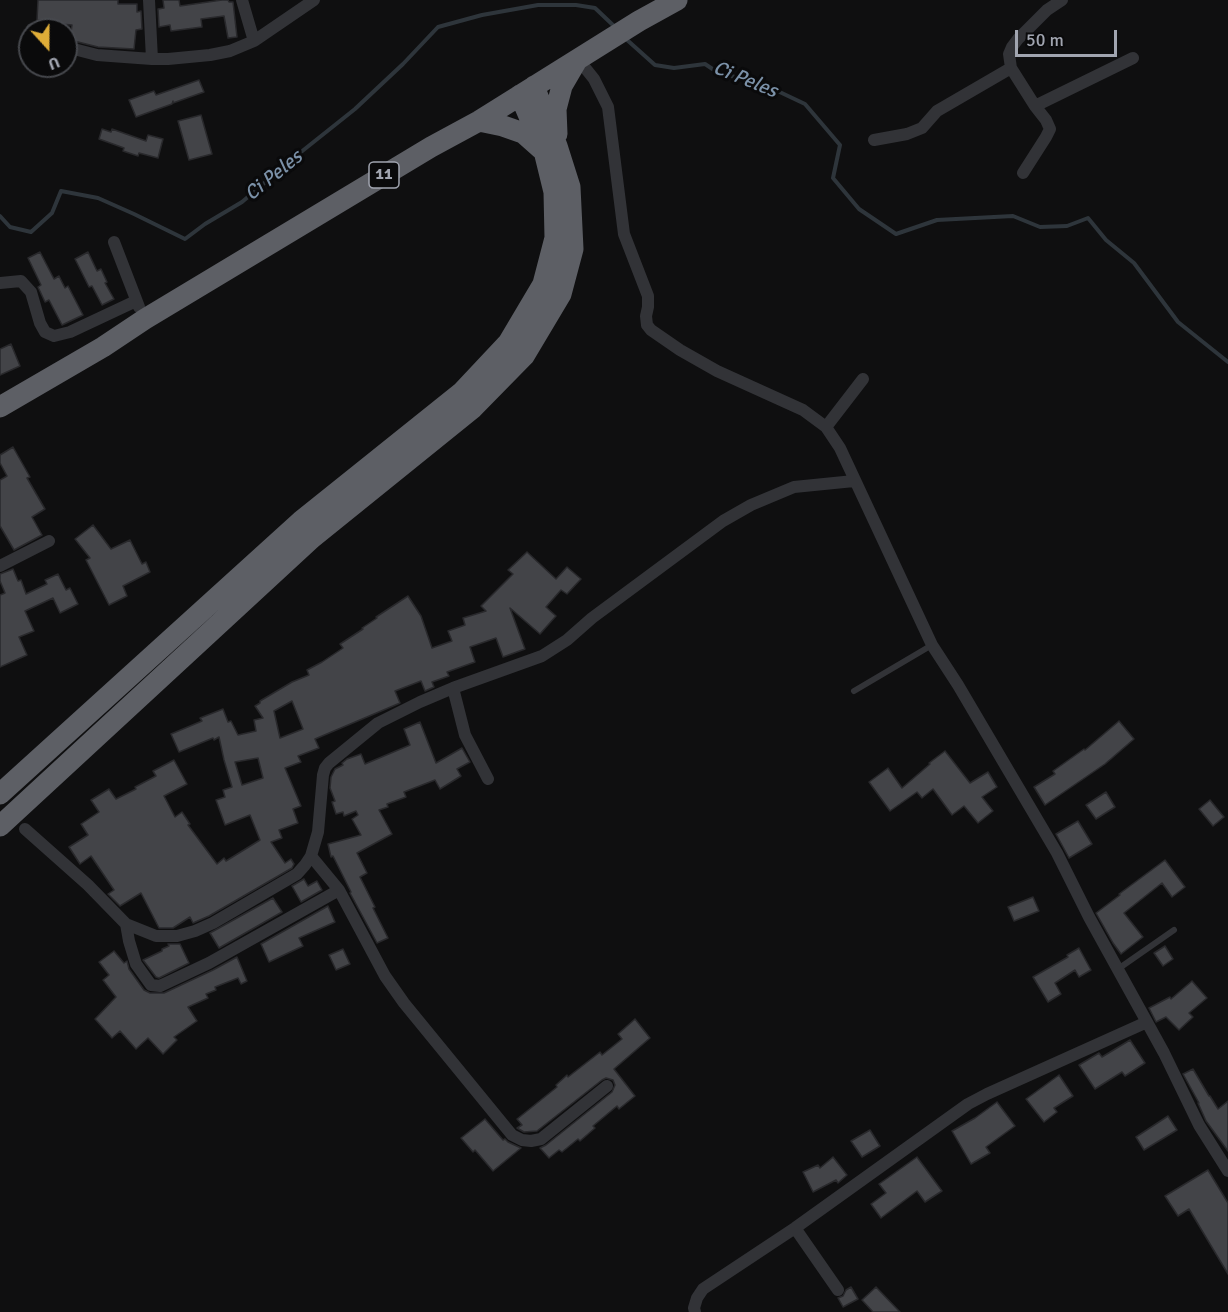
<!DOCTYPE html>
<style>
body{margin:0}
#map{position:relative;width:1228px;height:1312px;overflow:hidden;background:#0f0f10;font-family:Signika,sans-serif}
canvas{display:block}
.north{position:absolute;left:18px;top:18px;width:60px;height:60px;box-sizing:border-box;background:#0a0a0b;border:2px solid #46484d;border-radius:50%;rotate:159deg;font-size:16px;font-weight:700;line-height:24px;text-align:center;color:#a1a5b0}
.north::after{content:'';display:block;margin:auto;width:21px;height:27px;background:#dfad38;clip-path:polygon(50% 0,100% 100%,50% 72%,0 100%)}
.scale{position:absolute;left:1015px;top:30px;width:102px;height:27px;box-sizing:border-box;border:3px solid #a1a5b0;border-top:0;padding-left:8px;font-size:18px;line-height:21px;white-space:nowrap;color:#a1a5b0;-webkit-text-stroke:4px #0a0a0b;paint-order:stroke}
</style>
<div id="map">
<canvas width="1228" height="1312"></canvas>
<div class="north">U</div>
<div class="scale">50 m</div>
</div>
<script>
const context = document.querySelector('canvas').getContext('2d');
context.lineJoin = 'round';
const shape = rows => new Path2D(rows.map(r => 'M' + r).join(''));
function trace(path, color, width, dash) { context.strokeStyle = color; context.lineWidth = width; context.lineCap = dash ? 'butt' : 'round'; context.setLineDash(dash || []); context.stroke(path); }
function paint(path, color) { context.fillStyle = color; context.fill(path, 'evenodd'); }
function write(font, color, halo, rows, align = 'center') {
  context.font = font + ' Signika,sans-serif'; context.lineWidth = 6; context.setLineDash([]); context.textBaseline = 'middle'; context.strokeStyle = halo; context.fillStyle = color; for (const [text, x, y, turn = 0] of rows) {
    context.save(); context.translate(x, y); context.rotate((+turn || 0) * Math.PI / 180); context.textAlign = isNaN(turn) ? turn : align; if (halo) context.strokeText(text, 0, 0); context.fillText(text, 0, 0); context.restore();
  }
}
const stream = shape([
 [626,39,655,65,674,68,705,64,717,72,767,86,805,104,840,145,833,178,859,209,896,234,937,220,1013,216,1040,227,1067,226,1088,218,1106,240,1134,263,1178,322,1228,362],
 [0,216,10,227,31,232,52,213,61,191,98,198,134,214,185,239,205,224,242,202,296,156,355,109,403,64,438,27,482,15,538,5,576,5,595,8,615,27]
]);
const building = shape([
 [38,0,118,0,118,4,137,4,137,12,141,11,142,29,136,30,134,49,98,47,70,40,72,25,60,24,60,22,37,20,38,0],
 [163,0,179,0,180,6,222,0,228,0,229,2,233,2,237,37,228,38,224,16,201,19,202,27,171,31,170,25,159,27,158,9,164,8,163,0],
 [199,80,204,92,173,103,173,101,172,104,136,117,129,100,154,91,156,95,199,80],
 [201,115,212,154,189,160,178,121,201,115],
 [102,129,111,132,112,129,146,141,148,135,163,139,158,158,139,153,138,156,123,151,124,148,99,139,102,129],
 [40,252,54,279,59,276,65,288,68,286,83,315,62,325,49,300,45,302,38,287,41,285,28,258,40,252],
 [88,252,97,271,101,269,107,282,105,283,114,299,102,305,92,286,89,287,75,259,88,252],
 [11,344,20,366,0,375,0,349,11,344],
 [13,447,30,477,27,478,45,509,32,517,42,535,14,550,0,526,0,480,7,476,0,463,0,455,13,447],
 [93,525,111,549,130,540,142,564,146,562,150,572,123,586,127,596,109,605,86,560,90,558,75,539,93,525],
 [527,552,556,579,567,567,581,579,567,594,561,590,546,607,556,616,540,634,510,608,525,649,503,657,496,638,470,647,475,662,447,672,449,676,432,682,434,687,425,691,421,681,395,691,400,703,315,739,319,748,298,756,301,762,285,768,301,806,293,809,298,823,279,830,282,838,271,842,285,863,291,859,294,864,292,868,209,916,193,923,190,917,173,928,159,928,141,893,120,906,108,894,114,890,91,856,80,864,69,847,88,835,81,824,99,812,91,800,109,789,116,799,136,789,135,787,156,776,153,771,174,760,187,784,164,796,175,817,182,812,190,824,188,825,217,864,224,858,226,861,260,840,250,815,225,825,216,800,225,797,223,790,232,787,224,760,219,737,214,740,213,738,179,752,171,734,202,721,200,718,223,709,228,722,231,721,238,735,256,731,254,720,263,718,255,706,260,703,260,701,292,682,309,675,307,670,322,662,343,648,340,644,363,629,362,628,377,618,376,617,408,596,421,616,432,648,452,641,448,631,465,625,463,618,486,611,481,606,513,574,508,570,527,552],
 [292,701,303,729,280,738,274,711,292,701],
 [258,758,263,778,242,785,235,762,258,758],
 [13,569,18,581,21,580,26,594,47,584,45,580,58,574,66,590,70,588,78,604,60,613,53,598,25,611,34,631,19,637,27,655,0,667,0,595,5,593,0,581,0,574,13,569],
 [1119,721,1134,739,1105,764,1045,805,1034,787,1055,774,1053,771,1084,749,1085,750,1119,721],
 [420,722,436,763,462,748,470,762,457,769,461,776,440,789,435,780,404,792,406,797,387,804,388,807,379,810,392,834,357,853,367,873,360,877,375,907,373,908,388,938,377,943,350,893,351,892,333,856,331,857,328,844,361,835,352,819,358,815,356,811,344,816,343,812,336,814,332,802,335,801,330,788,331,777,335,769,343,765,342,763,347,759,361,754,365,764,410,745,404,729,420,722],
 [945,751,970,783,988,772,997,787,982,797,993,811,978,823,964,806,952,815,933,789,922,798,917,792,890,811,869,782,888,768,902,788,930,764,929,763,945,751],
 [1106,792,1115,807,1096,819,1086,805,1106,792],
 [1210,800,1224,817,1213,826,1199,809,1210,800],
 [1078,821,1092,844,1069,858,1056,834,1078,821],
 [1165,860,1185,887,1172,897,1162,883,1124,913,1143,937,1121,954,1113,943,1096,913,1120,895,1119,894,1165,860],
 [304,879,308,886,317,881,322,890,301,902,292,886,304,879],
 [1033,897,1039,911,1014,921,1008,907,1033,897],
 [273,898,282,912,219,948,210,933,273,898],
 [328,906,335,922,299,938,303,946,269,962,261,944,328,906],
 [168,944,180,944,189,963,159,978,156,977,143,960,162,951,162,949,169,946,168,944],
 [1165,946,1173,959,1163,966,1154,953,1165,946],
 [1079,948,1091,970,1079,977,1075,970,1055,983,1061,994,1048,1002,1033,977,1068,957,1067,955,1079,948],
 [343,949,350,964,336,970,329,955,343,949],
 [114,951,124,963,127,961,129,969,144,990,150,993,164,993,213,970,237,957,247,981,241,984,238,978,215,987,216,990,206,994,208,998,188,1007,197,1021,174,1037,177,1040,163,1054,148,1038,136,1049,120,1031,112,1038,95,1019,116,997,103,980,109,975,99,962,114,951],
 [1192,981,1207,998,1189,1013,1193,1017,1179,1030,1166,1017,1156,1022,1149,1008,1170,997,1171,999,1192,981],
 [635,1019,650,1038,614,1069,635,1096,619,1109,617,1106,593,1126,595,1128,580,1141,578,1139,562,1152,559,1150,549,1158,540,1148,546,1145,612,1092,615,1085,613,1080,606,1078,602,1080,537,1131,524,1132,517,1128,522,1125,517,1119,557,1087,556,1085,567,1075,568,1077,600,1052,602,1055,622,1039,618,1034,635,1019],
 [1130,1040,1145,1063,1125,1076,1122,1072,1095,1089,1079,1065,1099,1053,1102,1057,1130,1040],
 [1193,1069,1209,1096,1210,1096,1218,1109,1228,1101,1228,1151,1206,1121,1198,1103,1199,1103,1183,1074,1193,1069],
 [1059,1075,1073,1096,1054,1108,1057,1112,1044,1122,1026,1099,1059,1075],
 [997,1102,1015,1126,986,1147,990,1153,971,1164,952,1131,975,1118,997,1102],
 [1168,1116,1177,1130,1144,1150,1136,1137,1168,1116],
 [485,1119,503,1140,505,1139,508,1142,521,1148,493,1171,475,1150,473,1152,461,1138,485,1119],
 [870,1130,880,1146,862,1157,851,1141,870,1130],
 [833,1157,847,1175,838,1183,836,1180,813,1192,803,1172,818,1165,820,1168,833,1157],
 [917,1157,942,1191,925,1202,917,1191,881,1218,871,1204,886,1193,879,1184,917,1157],
 [1208,1170,1228,1203,1228,1274,1189,1209,1178,1216,1165,1196,1208,1170],
 [851,1287,858,1299,843,1307,838,1298,843,1296,846,1290,851,1287],
 [876,1287,900,1312,873,1312,862,1300,876,1287]
]);
const lane = shape([
 [854,691,932,645],
 [1118,969,1174,930]
]);
const street = shape([
 [149,0,152,59],
 [242,0,254,41],
 [32,29,33,30],
 [66,47,97,55,152,59,168,59,210,55,230,51,254,41,314,0],
 [578,59,594,79,608,107,624,234,648,296,648,307,646,316,647,325,651,330,680,350,717,371,803,410,826,427,840,448,932,645,958,685,1057,853,1089,917,1164,1053,1199,1125,1228,1171],
 [1035,106,1133,58],
 [874,140,907,134,922,128,937,111,1011,68],
 [1023,173,1046,137,1050,129,1046,120,1035,106,1011,68,1009,54,1012,47,1018,39,1047,10,1062,0],
 [114,242,139,307],
 [0,283,21,281,31,292,40,323,45,332,54,336,70,332,136,301],
 [826,427,863,379],
 [0,566,49,541],
 [453,688,465,735,488,779],
 [25,829,88,885,126,924,129,941,136,964,151,985,160,986,209,963,339,890,311,856,318,832,323,775,325,768,329,763,378,723,420,702,453,688,542,656,567,640,592,618,723,521,751,505,794,487,854,481],
 [339,890,385,976,404,1003,512,1135,522,1140,531,1141,541,1139,607,1086],
 [126,924,156,936,177,936,195,931,213,923,297,874,305,865,311,856],
 [795,1228,838,1290],
 [695,1312,694,1308,697,1298,703,1289,795,1228,968,1104,987,1094,1147,1022]
]);
const highway = shape([
 [479,121,503,126,523,133,541,149],
 [557,134,556,109,562,86,576,62],
 [0,407,103,347,145,319,431,147,479,121,639,21,677,0],
 [0,794,301,521,462,392,508,343,543,284,555,238,554,192,544,151,520,95],
 [0,826,312,538,473,408,524,356,561,294,573,249,570,187,557,146,534,86]
]);
const shields = [
 [384,175,30]
];
const shieldNames = [
 ["11",384,175]
];
const waterNames = [
 ["Ci Peles",745,80,22],
 ["Ci Peles",274,176,-39]
];
trace(stream, '#2e353b', 4);
paint(building, '#434448');
trace(building, '#29292c', 1.5);
trace(lane, '#323337', 6);
trace(street, '#323337', 12);
trace(highway, '#5d5f65', 21);
for (const [x, y, w] of shields) { const box = new Path2D(); box.roundRect(x - w / 2, y - 13, w, 26, 4.5); context.fillStyle = '#0a0a0b'; context.fill(box); trace(box, '#a1a5b0', 1.5); }
write('bold 16px', '#a1a5b0', null, shieldNames);
write('italic 20px', '#7b91a8', '#0a0a0b', waterNames);
</script>
